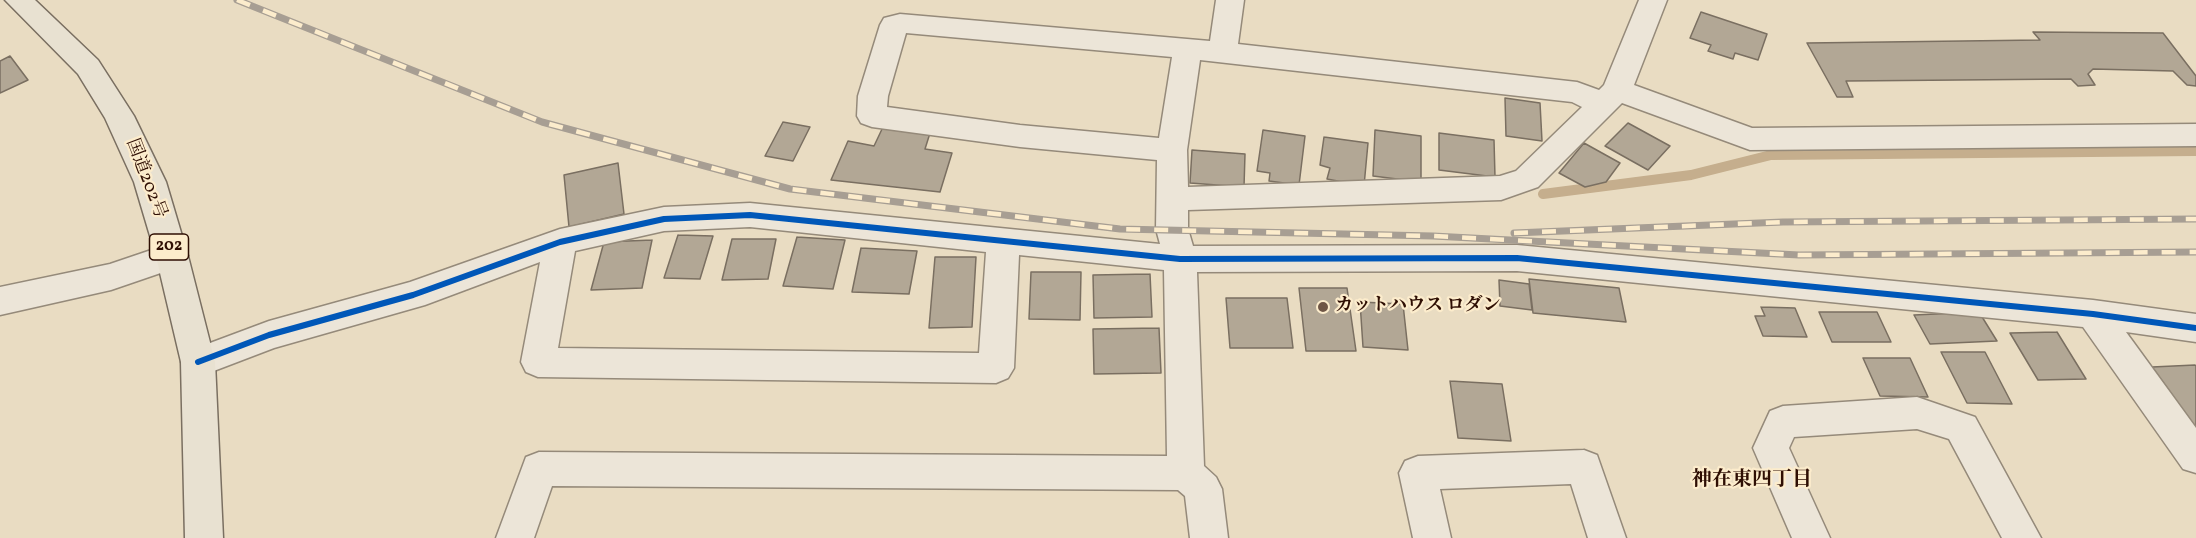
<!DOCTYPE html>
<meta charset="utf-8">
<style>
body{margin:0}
canvas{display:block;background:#e9dcc2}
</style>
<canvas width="2196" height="538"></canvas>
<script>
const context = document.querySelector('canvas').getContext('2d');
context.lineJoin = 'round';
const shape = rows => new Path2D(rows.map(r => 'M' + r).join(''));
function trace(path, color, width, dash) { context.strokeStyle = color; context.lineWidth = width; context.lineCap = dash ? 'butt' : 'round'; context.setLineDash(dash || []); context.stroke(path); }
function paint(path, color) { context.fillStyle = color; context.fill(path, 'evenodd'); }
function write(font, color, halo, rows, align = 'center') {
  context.font = font + ' Vollkorn,"Noto Serif JP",serif'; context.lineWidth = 4.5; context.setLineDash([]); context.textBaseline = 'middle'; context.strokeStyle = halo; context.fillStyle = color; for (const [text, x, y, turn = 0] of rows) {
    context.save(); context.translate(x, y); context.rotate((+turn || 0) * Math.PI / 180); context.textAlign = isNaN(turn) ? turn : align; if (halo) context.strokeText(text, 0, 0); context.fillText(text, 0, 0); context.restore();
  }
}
const stream = shape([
 [1543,194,1691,175,1771,155,2196,151]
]);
const building = shape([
 [1701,12,1767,34,1758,60,1735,53,1733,59,1708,51,1711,45,1690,38,1701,12],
 [2033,32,2163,33,2196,76,2196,86,2187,85,2173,71,2093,69,2088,74,2095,85,2078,86,2071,79,1846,81,1853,97,1837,97,1807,43,2040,40,2033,32],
 [10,56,28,80,0,93,0,61,10,56],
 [1505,98,1540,103,1542,141,1506,136,1505,98],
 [783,122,810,127,793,161,765,156,783,122],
 [1628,123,1670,146,1648,170,1605,146,1628,123],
 [883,127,930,133,925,149,952,153,940,192,831,180,848,141,874,146,883,127],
 [1263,130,1305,136,1299,185,1269,181,1270,173,1257,171,1263,130],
 [1375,130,1421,136,1421,182,1373,176,1375,130],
 [1439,133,1494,140,1495,177,1439,170,1439,133],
 [1324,137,1368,143,1364,186,1327,179,1330,168,1320,165,1324,137],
 [1584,143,1620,163,1606,182,1585,187,1559,173,1584,143],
 [1192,150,1245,154,1244,187,1190,183,1192,150],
 [618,163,624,214,569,227,564,175,618,163],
 [678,235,713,236,700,279,664,278,678,235],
 [797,237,845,240,833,289,783,286,797,237],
 [732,239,776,239,768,279,722,280,732,239],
 [652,240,642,288,591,290,604,242,652,240],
 [861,248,917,251,909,294,852,292,861,248],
 [935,257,976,257,972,327,929,328,935,257],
 [1031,272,1081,272,1080,320,1029,319,1031,272],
 [1150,274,1152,317,1094,318,1093,275,1150,274],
 [1529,279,1619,288,1626,322,1533,313,1529,279],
 [1499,280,1529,284,1532,310,1500,306,1499,280],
 [1299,288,1347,288,1356,351,1306,351,1299,288],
 [1226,298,1287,298,1293,348,1230,348,1226,298],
 [1360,302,1403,304,1408,350,1363,347,1360,302],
 [1761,307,1795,308,1807,337,1763,336,1755,316,1765,316,1761,307],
 [1819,312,1877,312,1891,342,1832,342,1819,312],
 [1979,312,1997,341,1930,344,1914,315,1979,312],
 [1159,328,1161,373,1094,374,1093,329,1159,328],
 [2057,332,2086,379,2038,380,2010,333,2057,332],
 [1941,352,1985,352,2012,404,1967,403,1941,352],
 [1863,358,1910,358,1928,397,1880,396,1863,358],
 [2195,365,2196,366,2196,428,2152,367,2195,365],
 [1450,381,1502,384,1511,441,1458,438,1450,381]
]);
const minor = shape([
 [1216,0,1244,0,1238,44,1577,82,1599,90,1604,85,1639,0,1667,0,1634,85,1752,128,2196,124,2196,146,1750,150,1622,103,1538,187,1501,200,1188,210,1188,229,1193,246,1517,245,2093,300,2196,314,2196,342,2126,332,2196,428,2196,473,2183,469,2083,327,1517,271,1197,272,1204,466,1216,477,1222,489,1228,538,1190,538,1185,496,1178,490,552,486,534,538,496,538,526,457,539,452,1167,456,1164,270,1019,255,1014,368,1008,378,996,383,538,377,526,372,521,362,540,262,425,305,274,348,198,377,186,372,181,362,186,352,269,321,410,282,560,229,664,207,750,203,1160,244,1156,229,1157,160,1020,147,872,127,861,123,857,116,858,96,880,25,884,18,900,14,1210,41,1216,0],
 [906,33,1172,57,1159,138,1020,125,887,107,888,96,906,33],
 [1200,60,1572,102,1582,107,1516,171,1500,176,1188,187,1187,150,1200,60],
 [750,227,986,252,979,353,558,348,575,251,664,231,750,227],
 [172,243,184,247,188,256,184,265,111,290,0,315,0,287,110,264,172,243],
 [1917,397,1975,417,2041,538,2002,538,1949,439,1917,429,1794,437,1789,448,1830,538,1792,538,1753,448,1770,411,1783,406,1917,397],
 [1584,450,1597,455,1626,538,1588,538,1571,484,1440,489,1451,538,1413,538,1399,473,1405,461,1418,456,1584,450]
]);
const highway = shape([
 [5,0,35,0,98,60,134,116,166,182,188,256,215,362,223,538,185,538,181,362,156,256,134,182,105,118,78,74,5,0]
]);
const rail = shape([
 [237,0,542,122,790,189,1120,229,1433,236,1799,255,2196,252],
 [1514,233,1783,222,2196,219]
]);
const cycleway = shape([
 [198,362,269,335,413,295,560,242,664,219,750,215,1180,259,1517,258,2093,314,2196,328]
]);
const markers = [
 [1323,307,6,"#6f5646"]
];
const shields = [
 [169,247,39]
];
const shieldNames = [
 ["202",169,247]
];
const streetNames = [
 ["国道202号",145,179,69]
];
const poiNames = [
 ["カットハウス ロダン",1335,307]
];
const neighbourhoodNames = [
 ["神在東四丁目",1752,481]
];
trace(stream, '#c5ae8d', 10);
paint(building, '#b2a795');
trace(building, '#7a6f61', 1.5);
trace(minor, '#958a7a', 3);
trace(highway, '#7a6f61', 3);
paint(minor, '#ece5d8');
paint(highway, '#e8e1d1');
trace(rail, '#a79e93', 7);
trace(rail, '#fceccc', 4.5, [14]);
trace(cycleway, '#0057b8', 6);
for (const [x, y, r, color] of markers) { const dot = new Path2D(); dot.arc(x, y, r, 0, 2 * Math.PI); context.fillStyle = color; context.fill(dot); trace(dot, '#fceccc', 2); }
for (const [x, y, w] of shields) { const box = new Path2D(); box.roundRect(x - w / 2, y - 13, w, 26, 4.5); context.fillStyle = '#fceccc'; context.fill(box); trace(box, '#2e0e03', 1.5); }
write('bold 16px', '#2e0e03', null, shieldNames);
write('18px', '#2e0e03', '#fceccc', streetNames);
write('bold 18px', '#2e0e03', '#fceccc', poiNames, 'left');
write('bold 20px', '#2e0e03', '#fceccc', neighbourhoodNames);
</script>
